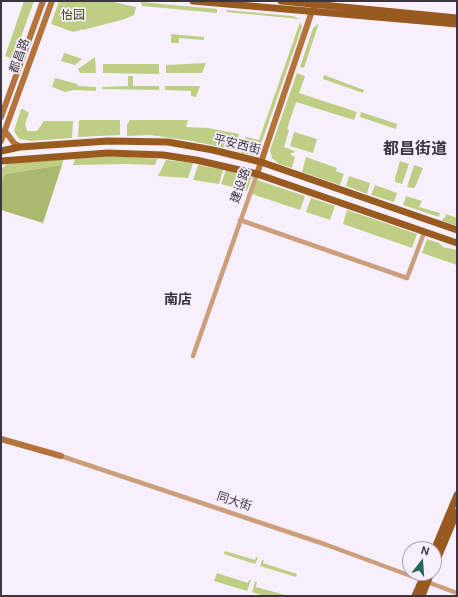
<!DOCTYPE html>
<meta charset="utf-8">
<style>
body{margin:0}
#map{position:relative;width:458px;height:597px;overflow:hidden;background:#f7f0fc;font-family:"DM Sans",sans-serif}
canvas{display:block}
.frame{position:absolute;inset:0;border:2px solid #3c3540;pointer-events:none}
.north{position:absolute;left:402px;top:541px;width:40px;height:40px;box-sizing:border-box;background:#f7f0fc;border:1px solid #aca5b1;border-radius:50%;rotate:17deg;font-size:11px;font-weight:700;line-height:16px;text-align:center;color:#3c3540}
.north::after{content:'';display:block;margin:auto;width:14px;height:18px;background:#246758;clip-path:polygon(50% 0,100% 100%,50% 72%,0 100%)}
</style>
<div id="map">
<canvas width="458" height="597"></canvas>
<div class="frame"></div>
<div class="north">N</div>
</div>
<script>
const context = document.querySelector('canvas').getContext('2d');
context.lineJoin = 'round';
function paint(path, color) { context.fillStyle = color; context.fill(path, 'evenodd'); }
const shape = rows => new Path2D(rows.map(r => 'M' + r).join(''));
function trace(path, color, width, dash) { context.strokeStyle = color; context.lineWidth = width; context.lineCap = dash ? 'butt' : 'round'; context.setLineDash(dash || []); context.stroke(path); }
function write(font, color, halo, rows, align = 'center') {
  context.font = font + ' "DM Sans","Noto Sans SC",sans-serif'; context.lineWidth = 3.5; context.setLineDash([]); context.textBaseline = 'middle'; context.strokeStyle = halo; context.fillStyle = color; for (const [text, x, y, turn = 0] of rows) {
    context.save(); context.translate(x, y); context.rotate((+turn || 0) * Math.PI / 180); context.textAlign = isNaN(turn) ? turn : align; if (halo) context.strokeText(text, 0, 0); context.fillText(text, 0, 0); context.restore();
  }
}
const green = shape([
 [24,1,34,1,13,59,5,56],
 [59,1,109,1,136,7,134,15,125,19,83,30,81,29,81,30,73,32,51,24],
 [141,2,217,9,217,13,142,6],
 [227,10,292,16,301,19,226,12],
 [300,22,302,27,260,147,253,155,241,153,246,137,259,140],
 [319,23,304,68,300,67,313,28],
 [171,34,204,37,204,40,179,38,179,43,171,43],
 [64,53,65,53,82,59,75,65,61,61],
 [95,57,96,73,80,73,78,69],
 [206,63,202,73,166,73,166,65],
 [103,64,159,64,159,74,103,73],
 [297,73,305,76,299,93,357,112,354,120,296,102,287,129,289,130,284,147,295,151,294,153,291,153,291,155,295,157,292,168,279,164,272,158,270,150],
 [324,75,364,90,363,93,323,79],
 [128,76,133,76,133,86,159,86,159,90,102,89,102,87,128,86],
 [55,78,77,84,78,86,96,87,96,91,73,90,65,92,52,87],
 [165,86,200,86,196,97,191,96,191,91,165,90],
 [21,109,23,109,29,113,25,124,27,131,37,131,44,121,73,121,72,138,32,141,19,139,14,131],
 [361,112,397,124,396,129,360,117],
 [79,120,120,120,120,135,78,137],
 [130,120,188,120,186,127,208,128,239,134,235,150,192,141,150,135,127,136,127,125],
 [294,132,317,139,313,153,290,146],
 [100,157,128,157,157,159,155,165,127,164,73,165,75,159],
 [306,157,337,168,336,171,344,174,340,185,302,172],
 [64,158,62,165,5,174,1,184,1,169,7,164],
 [166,160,193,163,188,178,158,176],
 [400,161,409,164,402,184,395,182,395,178],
 [198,165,223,170,219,184,193,180],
 [414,165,423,168,416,185,414,188,412,188,407,187],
 [226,170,252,177,247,191,221,184],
 [349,176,370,183,367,194,346,186],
 [257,180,305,196,300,210,252,194],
 [375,185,397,193,394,202,371,195],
 [406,196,422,201,419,207,440,213,439,217,403,205],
 [311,198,335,206,330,220,306,212],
 [347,210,417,234,412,248,343,224],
 [446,214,457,218,457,226,442,221,443,218,445,218],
 [427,239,439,243,443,247,457,250,457,265,422,253],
 [225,551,255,560,256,557,258,558,255,564,224,554],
 [262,560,264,560,263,563,297,574,296,577,260,566],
 [217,573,248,583,249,580,251,580,247,591,214,581],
 [255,582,257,582,256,587,289,596,264,596,252,592]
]);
const forest = shape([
 [62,165,43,223,1,210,1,184,5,174]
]);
const street = shape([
 [240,220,407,278,424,233],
 [193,356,257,174],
 [61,456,327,545,457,593]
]);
const secondary = shape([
 [1,117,43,1],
 [5,131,14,143,20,147],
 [1,141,52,1],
 [257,174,312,11,318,1],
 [1,439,61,456]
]);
const primary = shape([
 [193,1,457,24],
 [281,1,457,18],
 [1,151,20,147,108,141,168,142,213,150,261,162,457,230],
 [1,161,108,153,163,155,196,160,257,174,457,243],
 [434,550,457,495],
 [434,567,457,512],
 [415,596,425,573],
 [422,596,431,573]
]);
const parkNames = [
 ["怡园",73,16]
];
const streetNames = [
 ["都昌路",20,56,-70],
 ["平安西街",237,145,14],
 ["建设路",241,186,-71],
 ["同大街",234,502,18]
];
const quarterNames = [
 ["南店",178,300]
];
const districtNames = [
 ["都昌街道",415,150]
];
paint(green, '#bece85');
paint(forest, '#a9b96e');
trace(street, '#cc9e7b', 4.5);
trace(secondary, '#b5733c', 6);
trace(primary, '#995a1f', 7);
write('12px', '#3d460e', '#f7f0fc', parkNames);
write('12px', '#3c3540', '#f7f0fc', streetNames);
write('bold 14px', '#3c3540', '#f7f0fc', quarterNames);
write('bold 16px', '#3c3540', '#f7f0fc', districtNames);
</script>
